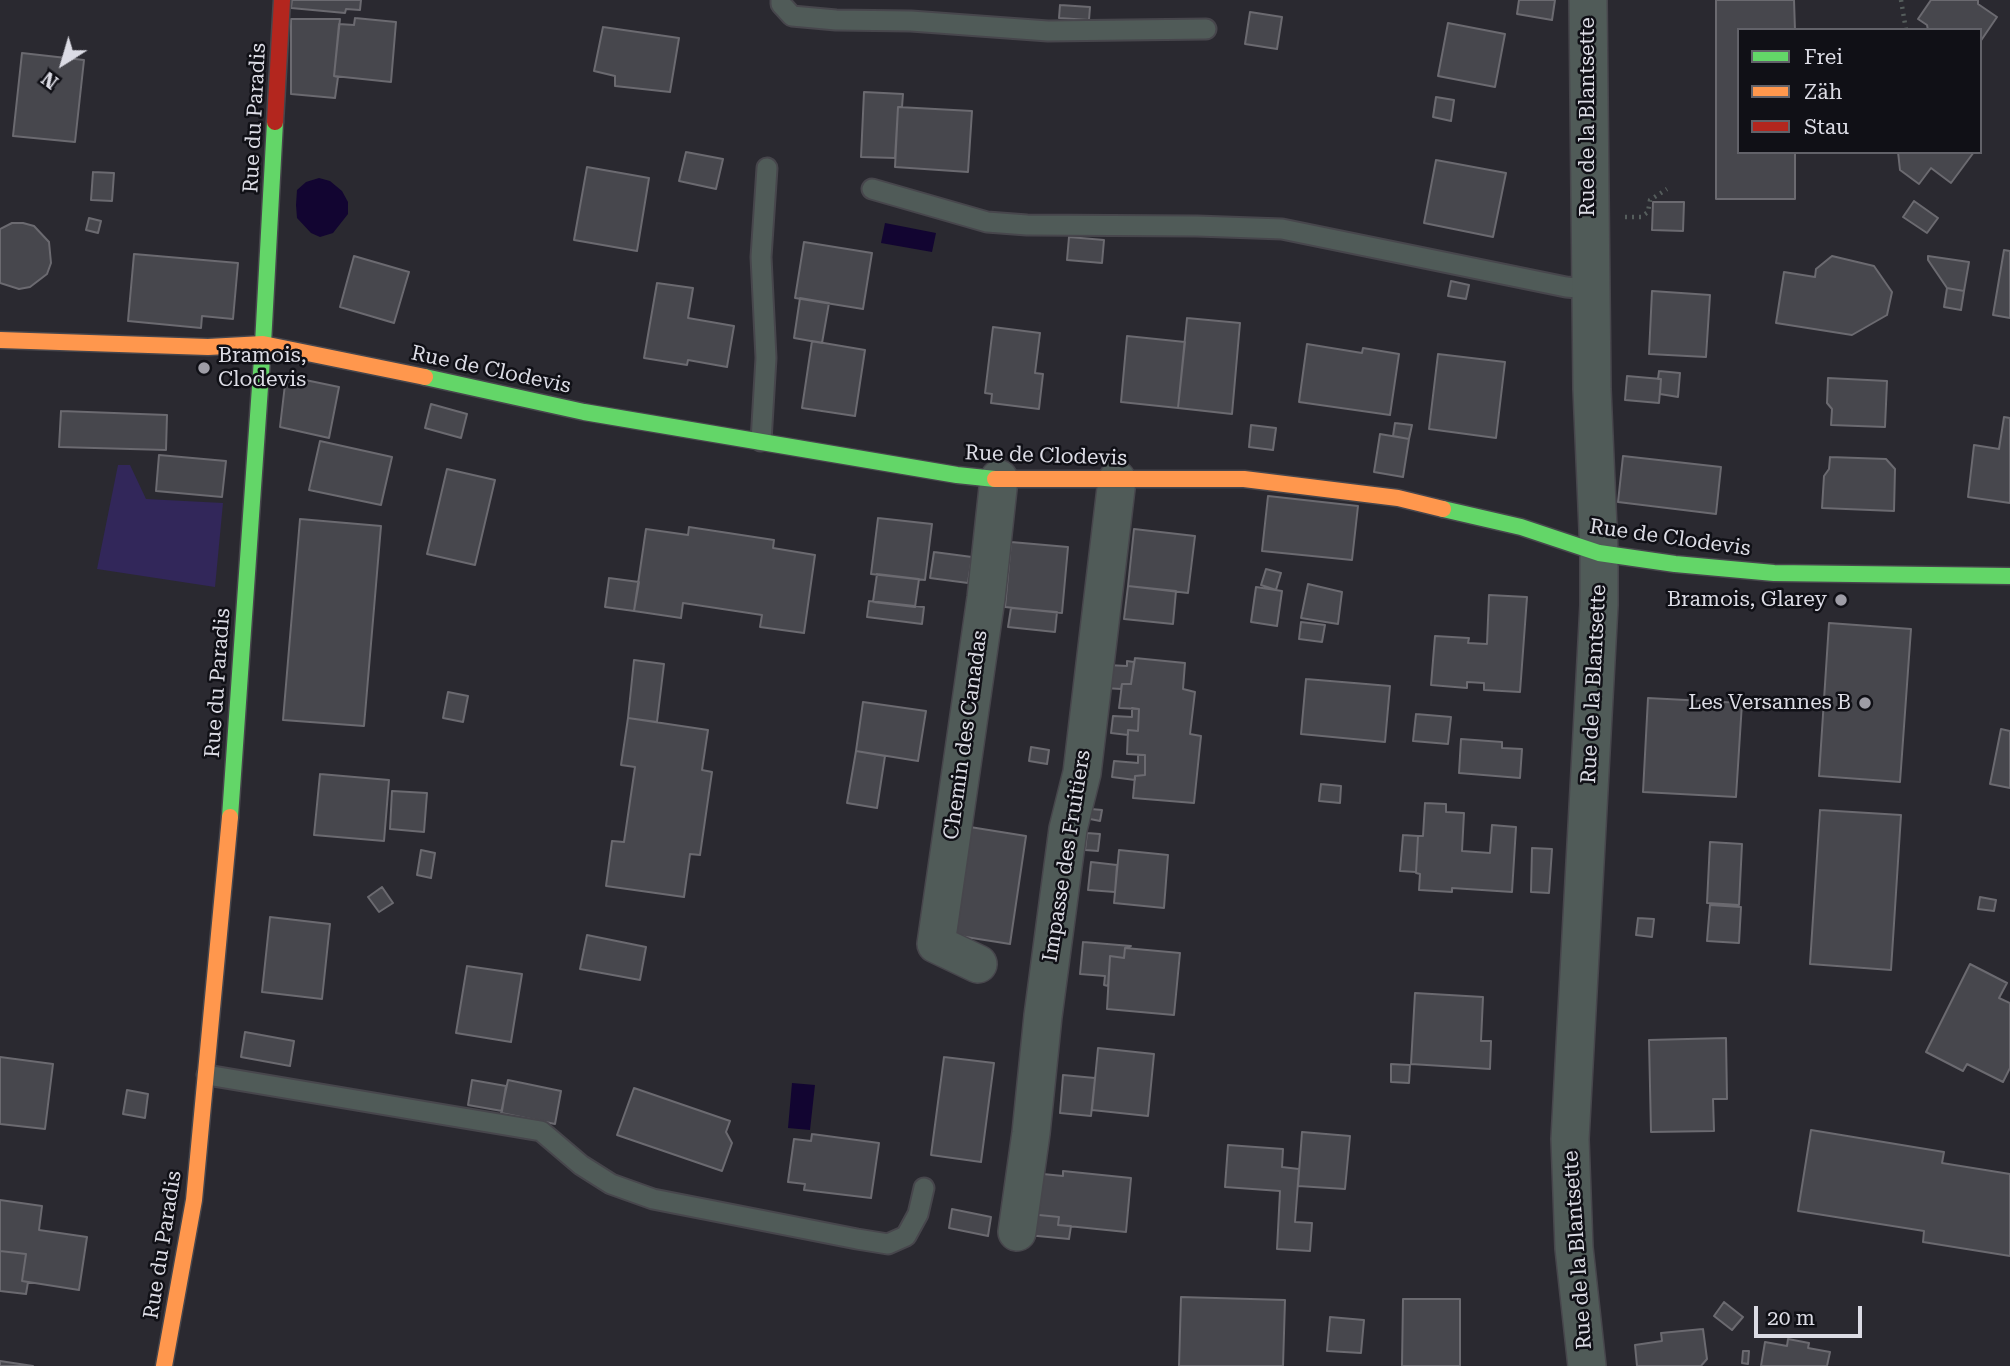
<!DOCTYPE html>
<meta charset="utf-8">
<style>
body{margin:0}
#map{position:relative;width:2010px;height:1366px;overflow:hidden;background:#2a2930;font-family:"Roboto Serif",serif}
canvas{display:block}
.legend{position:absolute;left:1737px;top:28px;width:245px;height:126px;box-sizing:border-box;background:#101016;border:2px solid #626269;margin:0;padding:9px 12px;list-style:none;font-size:21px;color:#dcdce5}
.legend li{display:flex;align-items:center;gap:14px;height:35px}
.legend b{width:35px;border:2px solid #626269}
.north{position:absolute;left:28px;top:28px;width:70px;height:70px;-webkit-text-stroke:5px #101016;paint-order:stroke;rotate:217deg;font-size:19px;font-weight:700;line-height:28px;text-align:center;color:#dcdce5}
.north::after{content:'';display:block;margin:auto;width:24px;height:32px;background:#dcdce5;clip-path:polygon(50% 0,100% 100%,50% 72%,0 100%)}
.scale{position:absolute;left:1754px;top:1306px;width:108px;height:32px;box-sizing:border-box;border:4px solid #dcdce5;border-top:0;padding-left:9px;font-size:21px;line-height:24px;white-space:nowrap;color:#dcdce5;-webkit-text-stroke:5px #101016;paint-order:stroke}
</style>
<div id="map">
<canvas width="2010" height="1366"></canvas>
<ul class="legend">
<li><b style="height:9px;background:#63d668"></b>Frei</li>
<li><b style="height:9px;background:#ff974d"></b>Zäh</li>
<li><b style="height:9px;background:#b3261e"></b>Stau</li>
</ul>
<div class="north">N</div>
<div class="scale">20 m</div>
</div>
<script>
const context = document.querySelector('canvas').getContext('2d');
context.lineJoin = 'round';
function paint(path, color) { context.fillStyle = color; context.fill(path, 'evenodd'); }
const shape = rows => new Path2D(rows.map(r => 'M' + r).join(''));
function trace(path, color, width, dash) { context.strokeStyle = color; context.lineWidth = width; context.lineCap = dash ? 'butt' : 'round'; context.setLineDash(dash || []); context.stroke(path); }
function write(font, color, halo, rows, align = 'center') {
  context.font = font + ' "Roboto Serif",serif'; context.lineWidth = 5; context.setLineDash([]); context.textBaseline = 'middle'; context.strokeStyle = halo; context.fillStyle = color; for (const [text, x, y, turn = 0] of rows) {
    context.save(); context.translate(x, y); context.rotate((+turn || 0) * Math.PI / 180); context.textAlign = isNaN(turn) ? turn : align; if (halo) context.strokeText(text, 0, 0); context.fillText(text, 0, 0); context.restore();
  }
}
const green = shape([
 [118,465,130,465,146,499,223,503,215,587,97,569]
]);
const water = shape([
 [319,178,330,181,342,191,348,202,348,214,333,233,320,237,311,233,297,218,296,205,297,190,306,182],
 [885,223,936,233,932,252,881,243],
 [792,1083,815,1085,810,1130,788,1128]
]);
const building = shape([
 [292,0,361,0,360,10,346,9,345,13,291,8,292,0],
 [1519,0,1555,0,1552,20,1517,14,1519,0],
 [1716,0,1794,0,1795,30,1739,30,1739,152,1795,152,1795,199,1716,199,1716,0],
 [1931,0,1978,0,1978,4,1997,17,1980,42,1980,30,1928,30,1927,25,1918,19,1931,0],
 [1060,5,1090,7,1089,20,1059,18,1060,5],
 [1250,12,1282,17,1277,49,1245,44,1250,12],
 [355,18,396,22,391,82,334,76,339,24,354,25,355,18],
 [291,19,340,19,334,76,338,77,335,98,291,94,291,19],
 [1448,23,1505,34,1495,87,1438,76,1448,23],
 [603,27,679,38,670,92,615,86,615,76,594,71,603,27],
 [22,53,84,60,75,142,13,136,22,53],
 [864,92,903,94,902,107,898,107,895,158,861,157,864,92],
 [1436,97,1454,100,1451,121,1433,117,1436,97],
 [898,107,972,111,968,172,895,167,898,107],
 [686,152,723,159,716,189,679,181,686,152],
 [1898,152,1974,152,1951,183,1931,168,1919,184,1900,170,1898,152],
 [1436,160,1506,173,1493,237,1424,223,1436,160],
 [587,167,649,178,637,251,574,240,587,167],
 [93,172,114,173,112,201,91,200,93,172],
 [1914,201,1938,218,1927,233,1903,217,1914,201],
 [1653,202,1684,202,1683,231,1652,230,1653,202],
 [89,218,101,221,98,233,86,230,89,218],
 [12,223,23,223,34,226,49,242,51,263,47,274,30,287,19,289,0,283,0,229,12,223],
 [1069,237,1104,240,1102,263,1067,260,1069,237],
 [804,242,872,253,863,309,795,298,804,242],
 [2004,250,2010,251,2010,318,1993,315,2004,250],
 [134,254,238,263,233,319,202,316,201,328,128,321,134,254],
 [354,256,409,272,394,323,340,307,354,256],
 [1832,256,1874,266,1892,292,1887,315,1852,335,1776,323,1784,272,1815,277,1816,269,1832,256],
 [1928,256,1969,262,1964,291,1947,288,1928,260,1928,256],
 [1451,281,1469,285,1466,299,1448,296,1451,281],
 [657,283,693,288,688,318,734,326,727,367,688,360,687,365,644,358,657,283],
 [1947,288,1964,291,1961,310,1944,307,1947,288],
 [1652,291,1710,295,1706,357,1649,354,1652,291],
 [800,298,829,303,822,343,794,338,800,298],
 [1187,318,1240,323,1232,414,1178,408,1187,318],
 [993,327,1040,333,1035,373,1043,374,1039,409,991,403,992,394,985,393,993,327],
 [1127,336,1185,342,1178,408,1121,402,1127,336],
 [812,341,865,350,855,416,802,408,812,341],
 [1307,344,1362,353,1363,348,1399,354,1390,415,1299,402,1307,344],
 [1438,354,1505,362,1496,438,1429,429,1438,354],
 [1659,371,1680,373,1678,397,1660,394,1661,379,1658,379,1659,371],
 [286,376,339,387,329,438,280,427,286,376],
 [1627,376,1661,379,1659,403,1625,400,1627,376],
 [1828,378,1887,381,1885,427,1831,425,1832,409,1827,403,1828,378],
 [431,404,467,414,461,438,425,428,431,404],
 [61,411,167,415,166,450,59,447,61,411],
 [2004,417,2010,418,2010,503,1968,497,1974,445,1999,449,2004,417],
 [1395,423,1412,425,1409,439,1393,436,1395,423],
 [1251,425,1276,428,1273,450,1249,447,1251,425],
 [1380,434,1409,439,1403,477,1374,472,1380,434],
 [320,441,392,457,381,505,309,490,320,441],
 [159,455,226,461,222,497,156,491,159,455],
 [1623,456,1721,467,1716,514,1618,502,1623,456],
 [1830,457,1886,459,1895,469,1894,511,1822,508,1824,476,1829,469,1830,457],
 [447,469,495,480,475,565,427,554,447,469],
 [1268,496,1358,506,1352,560,1262,551,1268,496],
 [878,518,932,524,925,580,871,574,878,518],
 [300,519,381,526,364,726,283,720,300,519],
 [689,527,774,540,773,548,815,555,804,633,760,627,762,615,683,603,681,618,634,611,646,529,688,535,689,527],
 [1134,529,1195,536,1188,593,1128,586,1134,529],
 [1011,542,1068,547,1062,613,1005,607,1011,542],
 [934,552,972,557,968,583,930,578,934,552],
 [1266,569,1281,573,1276,590,1261,585,1266,569],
 [877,574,919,579,915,607,873,602,877,574],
 [609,578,639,582,634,611,605,607,609,578],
 [1308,584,1342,592,1338,624,1301,618,1308,584],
 [1128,586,1176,591,1173,624,1124,619,1128,586],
 [1256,587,1282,591,1277,626,1251,622,1256,587],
 [1489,595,1527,597,1520,692,1484,690,1484,683,1467,682,1467,688,1431,685,1435,636,1469,638,1468,643,1487,644,1489,595],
 [869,601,924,607,922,624,867,617,869,601],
 [1011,608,1057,612,1055,632,1008,627,1011,608],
 [1301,622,1325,625,1322,642,1299,639,1301,622],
 [1829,623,1911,629,1900,782,1819,776,1829,623],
 [1135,658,1185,663,1183,689,1195,692,1190,734,1201,736,1194,803,1133,798,1135,776,1145,775,1145,755,1127,754,1128,730,1138,731,1139,709,1119,708,1122,684,1131,684,1135,658],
 [634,660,664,664,657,722,628,718,634,660],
 [1127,661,1134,662,1131,684,1122,684,1121,689,1105,688,1107,665,1127,666,1127,661],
 [1306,679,1390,686,1385,742,1301,734,1306,679],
 [448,692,468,696,463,722,443,718,448,692],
 [1648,698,1742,703,1736,797,1643,792,1648,698],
 [863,702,926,711,918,761,856,751,863,702],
 [1132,708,1139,709,1138,731,1128,730,1128,735,1111,733,1113,716,1132,717,1132,708],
 [1416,714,1451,717,1448,744,1413,741,1416,714],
 [628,718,708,730,702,770,712,772,700,855,690,854,684,897,606,886,612,841,624,842,635,767,621,765,628,718],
 [2001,729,2010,731,2010,788,1990,784,2001,729],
 [1461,739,1502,742,1502,748,1522,749,1520,778,1459,773,1461,739],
 [1031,747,1049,750,1047,764,1029,761,1031,747],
 [856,751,885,756,877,808,847,803,856,751],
 [1138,755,1145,755,1145,775,1135,776,1135,780,1112,777,1114,761,1138,763,1138,755],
 [320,774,389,780,384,841,314,835,320,774],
 [1321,784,1341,786,1340,803,1319,801,1321,784],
 [392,791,427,793,424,832,390,829,392,791],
 [1425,803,1446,804,1446,812,1464,813,1462,851,1490,853,1492,825,1516,827,1512,892,1452,888,1452,892,1419,890,1420,874,1416,873,1418,836,1423,836,1425,803],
 [1091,809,1102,810,1100,821,1090,819,1091,809],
 [1820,810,1901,815,1891,970,1810,964,1820,810],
 [970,827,1026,836,1010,944,953,935,970,827],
 [1087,833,1100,834,1098,851,1085,850,1087,833],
 [1403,835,1418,836,1416,872,1400,871,1403,835],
 [1710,842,1742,844,1739,905,1707,903,1710,842],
 [1532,848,1552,849,1549,893,1531,892,1532,848],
 [421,850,435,853,431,878,417,875,421,850],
 [1119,850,1168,855,1164,908,1114,903,1119,850],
 [1091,862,1117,865,1115,892,1088,890,1091,862],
 [382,887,393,903,379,912,368,897,382,887],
 [1980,897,1996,900,1994,911,1978,909,1980,897],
 [1710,905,1741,907,1739,943,1707,941,1710,905],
 [270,917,330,924,322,999,262,992,270,917],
 [1638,918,1654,919,1652,937,1636,935,1638,918],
 [587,935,646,947,640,980,580,969,587,935],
 [1083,942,1131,946,1125,948,1124,958,1110,956,1108,986,1104,985,1105,976,1080,974,1083,942],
 [1125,948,1180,953,1174,1015,1107,1009,1110,956,1124,958,1125,948],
 [1970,964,2007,983,1999,998,2010,1003,2010,1068,2003,1082,1967,1064,1963,1071,1926,1052,1970,964],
 [467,966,522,974,511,1042,456,1033,467,966],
 [1415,993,1483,997,1481,1041,1491,1041,1490,1069,1411,1064,1415,993],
 [245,1032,294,1041,290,1066,241,1057,245,1032],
 [1726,1038,1727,1099,1713,1099,1714,1131,1651,1132,1649,1040,1726,1038],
 [1098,1048,1154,1054,1148,1116,1092,1110,1098,1048],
 [0,1057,53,1064,45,1129,0,1124,0,1057],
 [944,1057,994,1063,981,1162,931,1155,944,1057],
 [1391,1064,1410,1065,1409,1083,1391,1082,1391,1064],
 [1063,1075,1095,1078,1091,1116,1060,1113,1063,1075],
 [472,1080,506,1086,502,1111,468,1105,472,1080],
 [508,1080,561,1091,555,1124,501,1113,508,1080],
 [634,1088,730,1121,726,1132,732,1143,722,1171,617,1135,634,1088],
 [127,1090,148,1094,145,1118,123,1114,127,1090],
 [1811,1130,1944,1152,1942,1163,2010,1174,2010,1256,1923,1242,1924,1231,1798,1211,1811,1130],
 [1302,1132,1350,1136,1345,1189,1298,1186,1302,1132],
 [812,1134,879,1143,871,1198,804,1190,805,1184,788,1182,794,1139,811,1141,812,1134],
 [1228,1145,1283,1149,1282,1167,1299,1169,1295,1222,1312,1223,1310,1251,1277,1249,1280,1191,1225,1187,1228,1145],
 [1063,1171,1131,1178,1126,1232,1058,1225,1059,1217,1029,1214,1033,1173,1063,1176,1063,1171],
 [0,1200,42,1206,39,1230,87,1237,79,1290,22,1281,26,1254,0,1251,0,1200],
 [952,1209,991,1217,988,1236,949,1228,952,1209],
 [1029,1214,1059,1217,1058,1225,1071,1226,1069,1239,1027,1235,1029,1214],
 [0,1251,26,1254,22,1281,28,1282,26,1294,0,1291,0,1251],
 [1181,1297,1285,1300,1283,1366,1179,1366,1181,1297],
 [1403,1299,1460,1299,1460,1366,1402,1366,1403,1299],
 [1724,1302,1743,1317,1732,1330,1714,1316,1724,1302],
 [1330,1317,1364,1320,1361,1353,1327,1351,1330,1317],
 [1703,1329,1707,1359,1701,1366,1637,1366,1635,1345,1662,1341,1661,1333,1703,1329],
 [1788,1339,1809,1343,1808,1348,1830,1352,1827,1366,1761,1366,1765,1342,1787,1346,1788,1339],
 [1743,1351,1749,1351,1748,1364,1742,1363,1743,1351],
 [0,1361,33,1366,0,1366,0,1361]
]);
const path = shape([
 [1901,0,1906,30],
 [1625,217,1641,217,1648,212,1650,200,1667,189]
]);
const lane = shape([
 [781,0,781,4,792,16,836,20,911,21,1048,31,1206,29],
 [872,189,987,222,1027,225,1197,226,1282,229,1566,287,1590,289],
 [761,441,766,358,761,257,767,168],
 [207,1075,541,1131,581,1165,611,1184,653,1199,857,1239,888,1244,906,1236,918,1214,924,1188]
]);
const street = shape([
 [978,964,936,944,986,598,999,479],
 [1017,1232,1031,1133,1043,1016,1068,829,1082,773,1117,480],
 [1587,1366,1574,1248,1570,1139,1599,605,1599,553,1592,389,1588,0]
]);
const fast = shape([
 [425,377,584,412,957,475,995,479],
 [1443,509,1521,527,1599,553,1675,564,1774,573,2010,576],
 [230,817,263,344,275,122]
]);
const slow = shape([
 [0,340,208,347,263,344,425,377],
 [995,479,1244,479,1398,498,1443,509],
 [164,1366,194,1200,230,817]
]);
const jam = shape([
 [275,122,282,0]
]);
const markers = [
 [204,368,7,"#9e9da6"],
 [1841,600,7,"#9e9da6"],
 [1865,703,7,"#9e9da6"]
];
const streetNames = [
 ["Rue de la Blantsette",1588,117,-90],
 ["Rue du Paradis",255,118,-87],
 ["Rue de Clodevis",491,370,12],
 ["Rue de Clodevis",1046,456,2],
 ["Rue de Clodevis",1670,538,8],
 ["Rue du Paradis",218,683,-86],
 ["Rue de la Blantsette",1594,684,-87],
 ["Chemin des Canadas",966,735,-82],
 ["Impasse des Fruitiers",1067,856,-81],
 ["Rue du Paradis",163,1245,-81],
 ["Rue de la Blantsette",1578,1250,-94]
];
const poiNames = [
 ["Bramois,",218,356,"left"],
 ["Clodevis",218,380,"left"],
 ["Bramois, Glarey",1827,600],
 ["Les Versannes B",1851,703]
];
paint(green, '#32275a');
paint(water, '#120531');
paint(building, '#47474d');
trace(building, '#6b6a70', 2);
trace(lane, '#47464c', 23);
trace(street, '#47464c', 40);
trace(fast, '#47464c', 19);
trace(slow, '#47464c', 19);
trace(jam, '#47464c', 19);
trace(path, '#555d5c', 4.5, [2, 5]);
trace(lane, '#505b58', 19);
trace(street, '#505b58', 37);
trace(fast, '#63d668', 16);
trace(slow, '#ff974d', 16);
trace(jam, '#b3261e', 16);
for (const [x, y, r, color] of markers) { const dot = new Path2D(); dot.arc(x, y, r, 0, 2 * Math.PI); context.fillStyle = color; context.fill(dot); trace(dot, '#101016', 2.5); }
write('21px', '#dcdce5', '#101016', streetNames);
write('21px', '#dcdce5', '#101016', poiNames, 'right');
</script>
